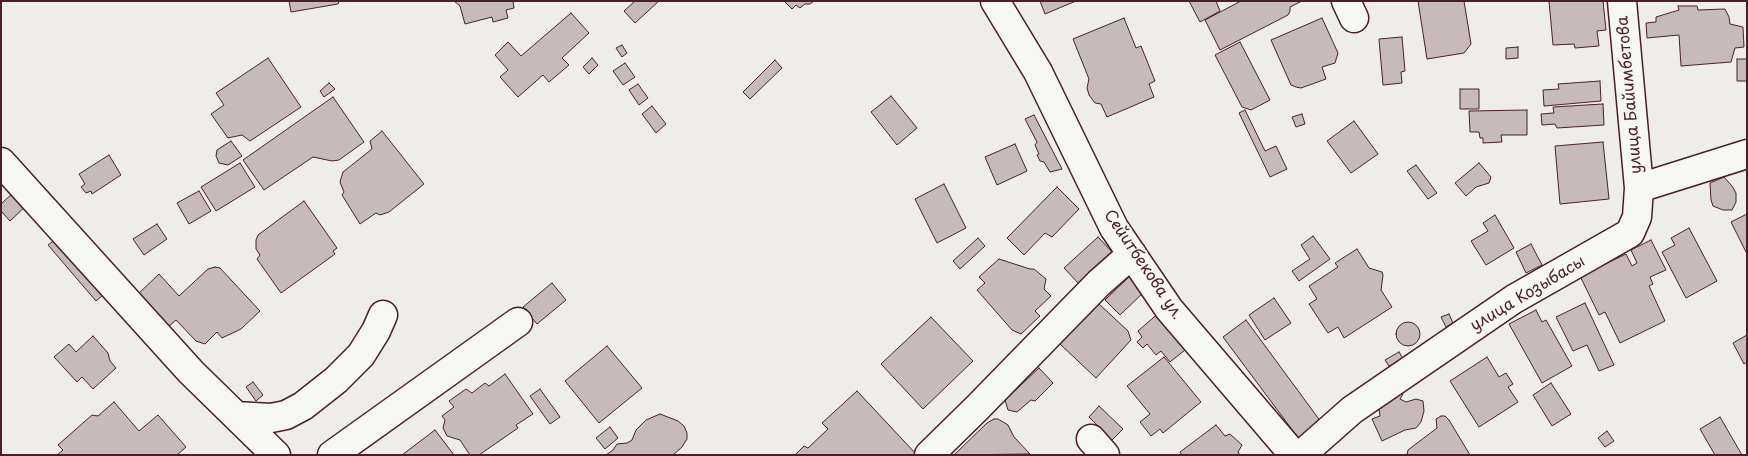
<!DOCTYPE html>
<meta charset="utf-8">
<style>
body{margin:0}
#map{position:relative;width:1748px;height:456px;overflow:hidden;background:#efedea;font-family:"Playpen Sans",sans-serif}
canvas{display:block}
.frame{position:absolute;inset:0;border:2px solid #4a1f2b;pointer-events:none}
</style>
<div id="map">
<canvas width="1748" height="456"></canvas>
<div class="frame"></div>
</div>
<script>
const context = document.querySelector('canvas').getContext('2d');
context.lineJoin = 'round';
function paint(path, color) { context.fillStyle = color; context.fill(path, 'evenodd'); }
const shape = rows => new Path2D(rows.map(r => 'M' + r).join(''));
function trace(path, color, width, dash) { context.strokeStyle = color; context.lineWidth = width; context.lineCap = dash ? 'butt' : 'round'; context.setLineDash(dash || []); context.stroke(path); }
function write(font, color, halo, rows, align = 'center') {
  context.font = font + ' "Playpen Sans",sans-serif'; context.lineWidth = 4; context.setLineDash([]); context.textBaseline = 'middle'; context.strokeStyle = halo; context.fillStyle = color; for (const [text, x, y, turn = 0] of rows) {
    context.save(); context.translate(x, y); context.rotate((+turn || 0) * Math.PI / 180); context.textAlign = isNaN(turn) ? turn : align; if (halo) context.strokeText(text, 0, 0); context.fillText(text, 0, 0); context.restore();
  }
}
const building = shape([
 [289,1,339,1,338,4,291,12,289,1],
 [454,1,513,1,514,8,506,10,508,18,493,22,492,17,465,24,460,6,454,1],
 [635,1,659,1,635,23,624,11,635,1],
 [784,1,814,1,810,4,805,4,800,8,796,5,792,9,784,1],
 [1040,1,1076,1,1045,14,1040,1],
 [1189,1,1216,1,1220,11,1200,22,1189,1],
 [1241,1,1302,1,1290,7,1290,11,1288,15,1220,50,1205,20,1241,1],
 [1418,1,1464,1,1471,44,1464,53,1427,59,1418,1],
 [1549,1,1603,1,1606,30,1597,31,1599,46,1575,48,1574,44,1553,45,1549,1],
 [1678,6,1697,6,1698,10,1725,9,1729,17,1730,24,1743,27,1744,47,1735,48,1731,62,1681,66,1679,35,1647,38,1646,23,1656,22,1656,17,1679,10,1678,6],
 [571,13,589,33,562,58,569,65,549,82,543,75,518,97,500,77,508,70,495,55,508,42,521,56,571,13],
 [1124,18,1136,48,1141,46,1155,81,1149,84,1154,97,1107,117,1101,104,1095,103,1089,95,1087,88,1089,79,1073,39,1124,18],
 [1322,18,1338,53,1335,63,1322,67,1326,79,1301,88,1296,87,1291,85,1271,40,1322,18],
 [1402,37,1405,71,1401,72,1402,83,1383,85,1379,39,1402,37],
 [1240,42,1270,100,1251,110,1242,107,1215,55,1240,42],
 [622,45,627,53,622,57,616,48,622,45],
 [1518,47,1518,58,1506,59,1506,48,1518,47],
 [268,58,301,107,250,141,242,135,228,138,211,114,224,105,216,93,268,58],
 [592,58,598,65,589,74,583,67,592,58],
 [1737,59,1747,59,1747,81,1737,81,1737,59],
 [775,60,782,68,750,99,743,92,775,60],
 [625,63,635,77,623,85,613,71,625,63],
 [1600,81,1601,101,1544,106,1543,90,1559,89,1558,84,1600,81],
 [329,83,335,89,324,97,320,91,329,83],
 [638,84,648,98,639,105,629,90,638,84],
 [1460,89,1479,89,1479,109,1460,109,1460,89],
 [891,96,917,128,897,145,871,112,891,96],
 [333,97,364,142,339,160,332,161,313,157,264,190,243,160,333,97],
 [1603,104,1604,125,1557,128,1555,124,1542,125,1541,114,1554,113,1553,107,1603,104],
 [652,106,666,124,656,133,642,114,652,106],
 [1245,110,1265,151,1276,146,1287,169,1270,177,1239,113,1245,110],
 [1527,110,1527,135,1501,135,1502,142,1483,143,1483,138,1480,138,1479,132,1470,132,1469,111,1527,110],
 [1302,114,1305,124,1296,127,1292,117,1302,114],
 [1034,115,1062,169,1050,172,1044,162,1040,161,1037,155,1039,154,1035,145,1037,142,1025,119,1034,115],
 [1354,121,1378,154,1351,173,1327,141,1354,121],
 [382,131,424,184,389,212,380,215,376,213,360,224,342,195,344,192,340,182,343,172,372,149,370,141,382,131],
 [231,141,242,156,228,165,219,163,216,156,217,150,231,141],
 [1603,142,1609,199,1560,204,1555,146,1603,142],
 [1015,144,1027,171,997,185,985,157,1015,144],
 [109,155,121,175,92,194,91,191,86,193,81,187,85,184,79,174,109,155],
 [240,163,255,187,216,211,201,187,240,163],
 [1479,163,1491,177,1489,183,1476,187,1466,196,1455,183,1479,163],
 [1416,165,1437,193,1428,199,1407,171,1416,165],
 [1724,177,1732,186,1736,193,1736,202,1732,210,1723,210,1713,206,1711,200,1710,183,1724,177],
 [944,184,966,228,937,243,915,199,944,184],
 [1057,187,1079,209,1052,237,1045,233,1024,255,1007,238,1057,187],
 [16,190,28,204,10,221,1,211,1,204,16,190],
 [199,191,211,211,189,224,177,203,199,191],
 [304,201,337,248,333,251,335,254,281,293,257,259,260,255,256,249,256,240,258,235,304,201],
 [1747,214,1747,254,1731,222,1747,214],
 [1495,215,1514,248,1486,265,1471,241,1488,231,1483,223,1495,215],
 [157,224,167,239,144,255,133,239,157,224],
 [1689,228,1717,281,1686,298,1662,252,1675,245,1671,238,1689,228],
 [1313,236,1330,259,1299,281,1292,271,1310,259,1301,245,1313,236],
 [1098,237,1113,253,1080,285,1064,268,1098,237],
 [978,238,985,246,960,269,953,261,978,238],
 [56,239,103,295,96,301,48,245,56,239],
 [1651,240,1666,270,1650,277,1653,284,1649,286,1665,321,1620,343,1605,312,1599,315,1580,276,1626,254,1632,266,1637,263,1631,250,1651,240],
 [1531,244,1542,265,1526,273,1516,252,1531,244],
 [1357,249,1369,268,1382,272,1383,275,1381,290,1392,307,1344,338,1338,327,1328,333,1309,304,1317,299,1309,286,1338,267,1335,263,1357,249],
 [999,259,1030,269,1034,269,1046,279,1044,289,1051,296,1035,311,1040,316,1021,334,1012,330,977,290,985,283,979,277,999,259],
 [215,267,220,268,260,311,241,329,222,338,217,332,205,344,196,341,176,320,167,328,137,295,159,274,179,296,208,269,215,267],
 [1132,274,1146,290,1120,315,1105,300,1132,274],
 [552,283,566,300,537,324,523,307,552,283],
 [1274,298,1291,323,1265,340,1249,315,1274,298],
 [1098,303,1128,331,1131,340,1096,378,1060,344,1098,303],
 [1585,303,1614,365,1599,371,1587,345,1573,351,1556,317,1585,303],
 [1536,310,1542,322,1546,320,1572,366,1542,383,1509,324,1536,310],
 [1161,311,1190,346,1170,362,1161,351,1156,355,1147,344,1143,348,1137,342,1142,337,1138,331,1161,311],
 [1449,314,1453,323,1446,327,1441,317,1449,314],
 [931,317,973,361,923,409,881,364,931,317],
 [1246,320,1321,422,1299,439,1223,337,1246,320],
 '1396 334a12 12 0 1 1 24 0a12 12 0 1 1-24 0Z',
 [1747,335,1747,362,1744,364,1733,343,1747,335],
 [93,336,108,353,110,361,116,368,93,389,82,377,77,382,54,357,69,344,76,352,93,336],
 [607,346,642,388,599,423,565,381,607,346],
 [1399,352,1404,360,1392,366,1389,366,1385,360,1399,352],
 [1164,357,1201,402,1163,433,1160,429,1151,436,1140,422,1150,414,1127,386,1164,357],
 [1487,357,1499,377,1506,373,1513,384,1508,387,1518,402,1479,427,1450,381,1487,357],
 [1039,368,1053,383,1035,401,1031,400,1017,412,1008,410,1005,400,1039,368],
 [505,374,533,414,516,425,518,428,479,455,470,455,460,440,447,436,443,428,445,420,442,416,454,407,449,401,466,389,472,393,485,383,489,386,505,374],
 [253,382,263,395,256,401,246,387,253,382],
 [1551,383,1571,414,1552,426,1533,395,1551,383],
 [540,389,560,417,550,424,530,396,540,389],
 [1399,389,1403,394,1400,399,1406,402,1416,399,1423,401,1424,411,1421,422,1416,428,1405,430,1382,441,1372,419,1380,416,1379,409,1388,398,1399,389],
 [857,391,917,455,795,455,804,446,808,448,828,429,822,423,857,391],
 [114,402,139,431,158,415,186,447,177,455,57,455,63,450,58,445,92,415,98,416,114,402],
 [1099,406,1123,429,1112,440,1089,417,1099,406],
 [660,414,678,421,684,426,687,433,687,439,682,447,673,455,606,455,613,450,617,444,627,443,632,440,636,430,646,420,660,414],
 [1441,416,1445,416,1449,420,1470,455,1407,455,1408,450,1437,428,1436,419,1441,416],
 [1720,417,1742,455,1715,455,1700,429,1720,417],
 [994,419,998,419,1008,425,1014,437,1030,454,954,455,987,423,994,419],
 [1216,425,1225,436,1230,434,1242,445,1238,452,1240,455,1182,455,1180,452,1216,425],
 [610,427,618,438,605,449,596,438,610,427],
 [435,430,454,455,402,455,435,430],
 [1607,431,1614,441,1605,447,1598,438,1607,431]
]);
const minor = shape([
 [995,1,1038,72,1114,228,1169,309,1294,455],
 [1346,1,1354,18],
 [1622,1,1639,188],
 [1,162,191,372,276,455],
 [236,416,271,418,286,415,303,406,336,380,361,355,376,331,383,315],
 [1091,439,1105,455],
 [332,455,518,322],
 [929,455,977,408,1099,283,1132,254],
 [1301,455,1352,410,1514,299,1630,233,1637,217,1639,188,1747,154]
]);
const streetNames = [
 ["улица Байимбетова",1630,95,-95],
 ["Сейитбекова ул.",1143,265,56],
 ["улица Козыбасы",1528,294,-31]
];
paint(building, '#c6babb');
trace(building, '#4a1f2b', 1);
trace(minor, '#4a1f2b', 31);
trace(minor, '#f6f6f2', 28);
write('16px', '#4a1f2b', '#f6f6f2', streetNames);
</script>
